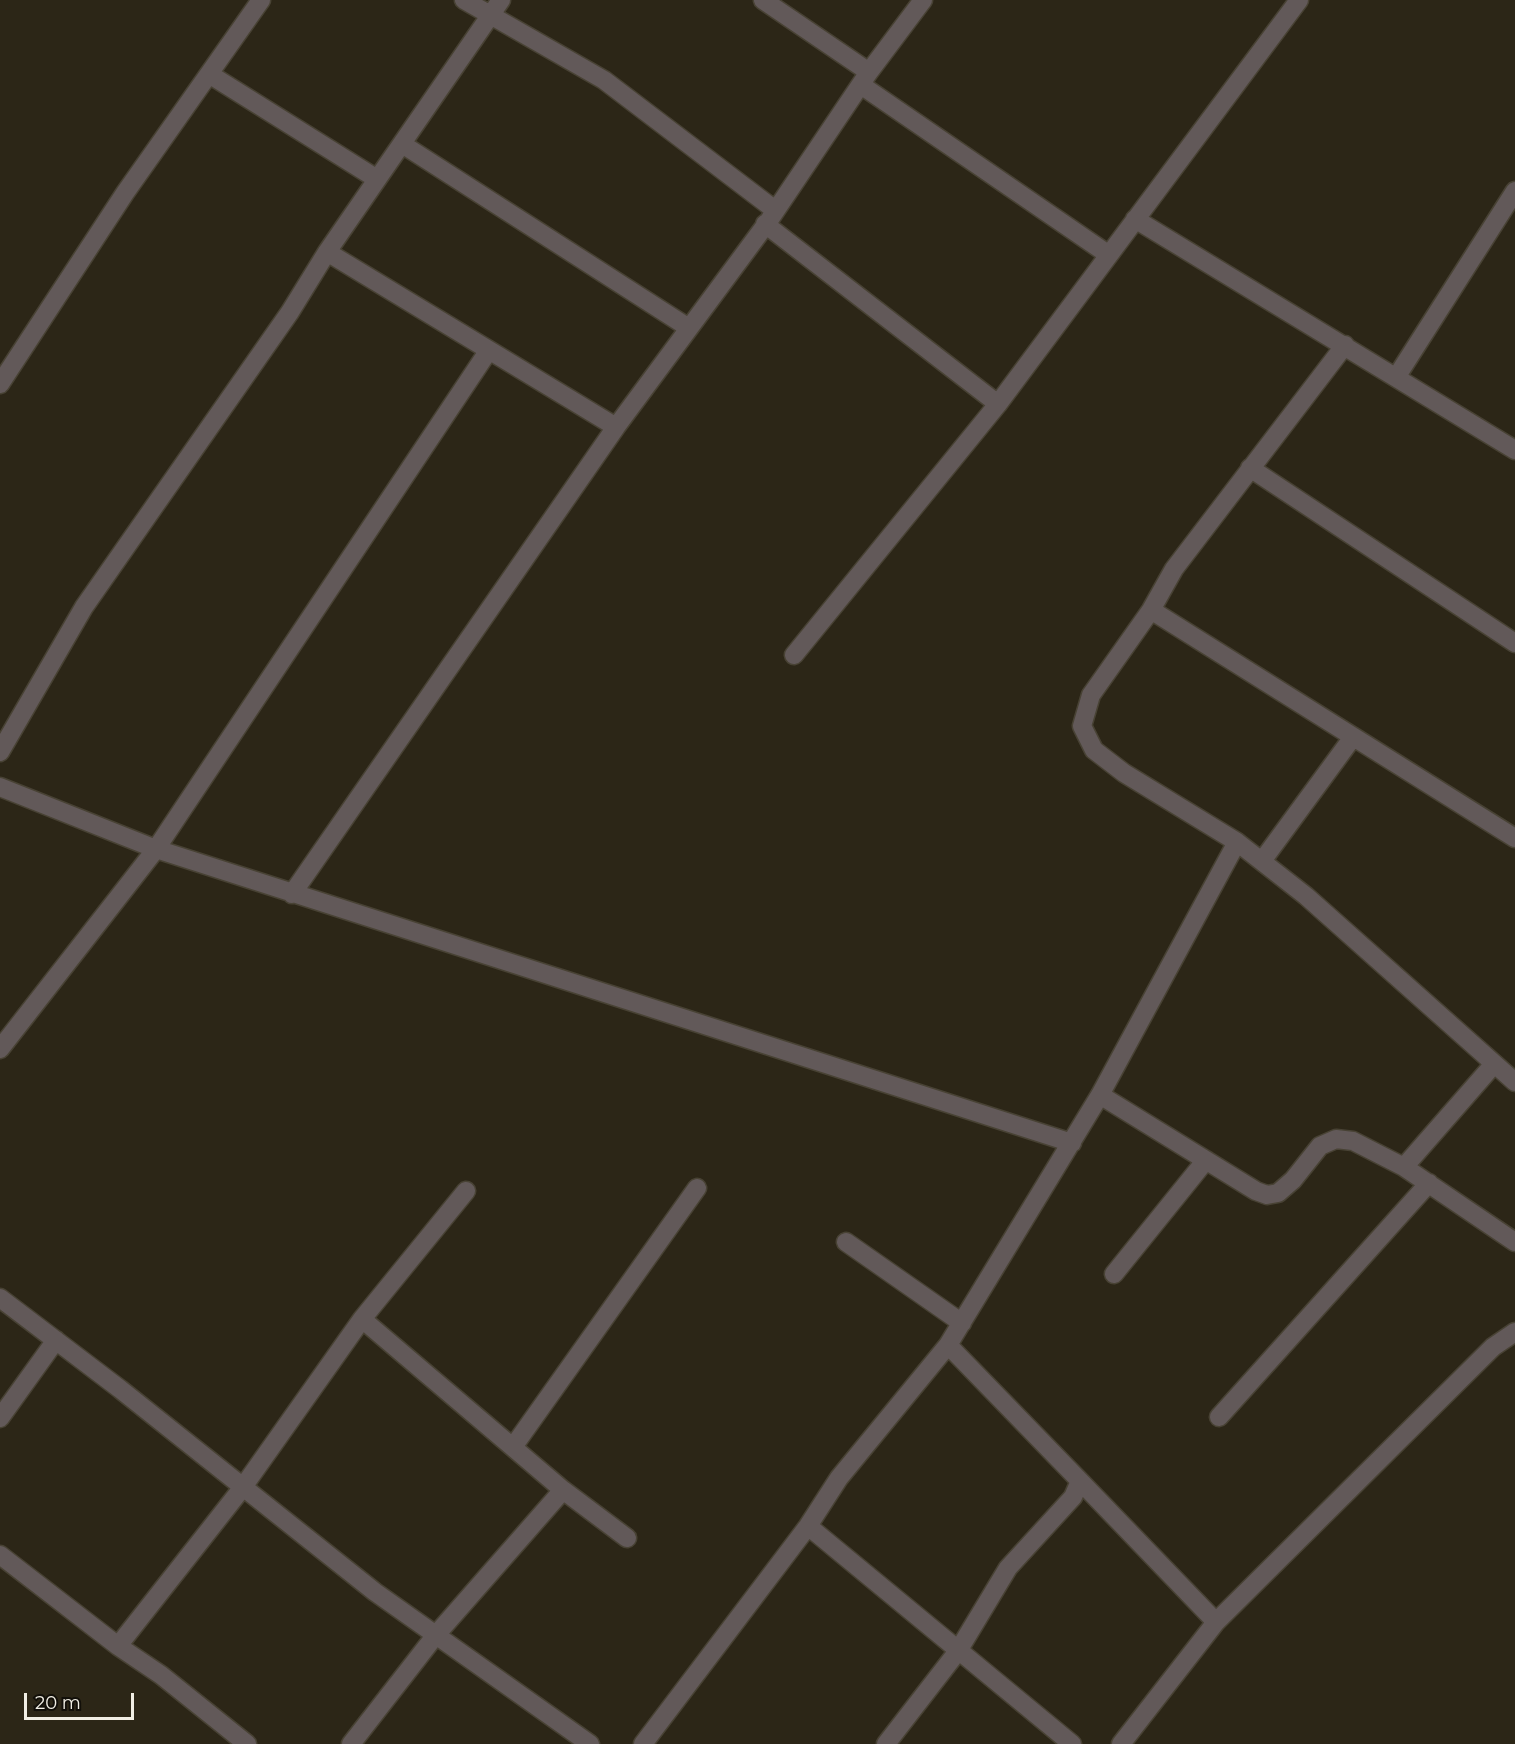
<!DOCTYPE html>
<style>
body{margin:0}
#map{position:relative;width:1515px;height:1744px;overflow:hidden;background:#2c2617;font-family:Montserrat,sans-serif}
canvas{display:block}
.scale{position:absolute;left:24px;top:1693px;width:110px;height:27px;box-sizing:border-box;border:3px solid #f1eee4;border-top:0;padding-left:8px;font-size:18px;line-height:21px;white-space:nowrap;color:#f1eee4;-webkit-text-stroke:4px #120f09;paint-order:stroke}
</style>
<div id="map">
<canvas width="1515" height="1744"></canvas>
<div class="scale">20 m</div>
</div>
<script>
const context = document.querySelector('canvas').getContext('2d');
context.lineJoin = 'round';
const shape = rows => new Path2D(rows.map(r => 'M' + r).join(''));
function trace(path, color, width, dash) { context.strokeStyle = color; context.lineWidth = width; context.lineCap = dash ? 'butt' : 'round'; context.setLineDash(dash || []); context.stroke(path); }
const street = shape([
 [464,0,604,80,775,210],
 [763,0,869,72],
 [209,74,377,179],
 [861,85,1109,255],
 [402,144,689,328],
 [1135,219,1515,450],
 [765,224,998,404],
 [327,252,616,427,770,219,869,72,923,0],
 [1345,345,1174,569,1151,610,1091,695,1082,726,1094,750,1124,773,1237,842,1306,896,1515,1082],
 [1397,376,1515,191],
 [0,384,125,193,261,0],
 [1250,468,1515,643],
 [1151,610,1515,838],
 [794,655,998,404,1299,0],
 [0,752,84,607,290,312,327,252,501,0],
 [0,787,156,849,1072,1143],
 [1262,861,1353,737],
 [292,894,616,427],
 [0,1049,156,849,489,350],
 [1100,1095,1256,1191,1267,1195,1278,1193,1293,1180,1320,1146,1336,1139,1353,1141,1404,1167,1515,1242],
 [1404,1167,1494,1064],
 [846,1242,962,1323],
 [1114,1274,1206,1160],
 [0,1298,120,1389,243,1487,362,1319,466,1191],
 [362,1319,563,1490,627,1538],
 [1219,1417,1429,1183],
 [0,1418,56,1340],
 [513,1447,697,1188],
 [1080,1481,1216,1622],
 [808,1526,1072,1744],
 [0,1555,118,1646,161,1675,247,1744],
 [118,1646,243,1487,375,1592,590,1744],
 [351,1744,435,1636,563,1490],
 [643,1744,808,1526,839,1478,948,1345,1100,1095,1237,842],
 [886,1744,958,1651,1008,1568,1073,1497,1080,1481,948,1345],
 [1121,1744,1216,1622,1493,1347,1515,1332]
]);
trace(street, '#484234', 21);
trace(street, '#625959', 18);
</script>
